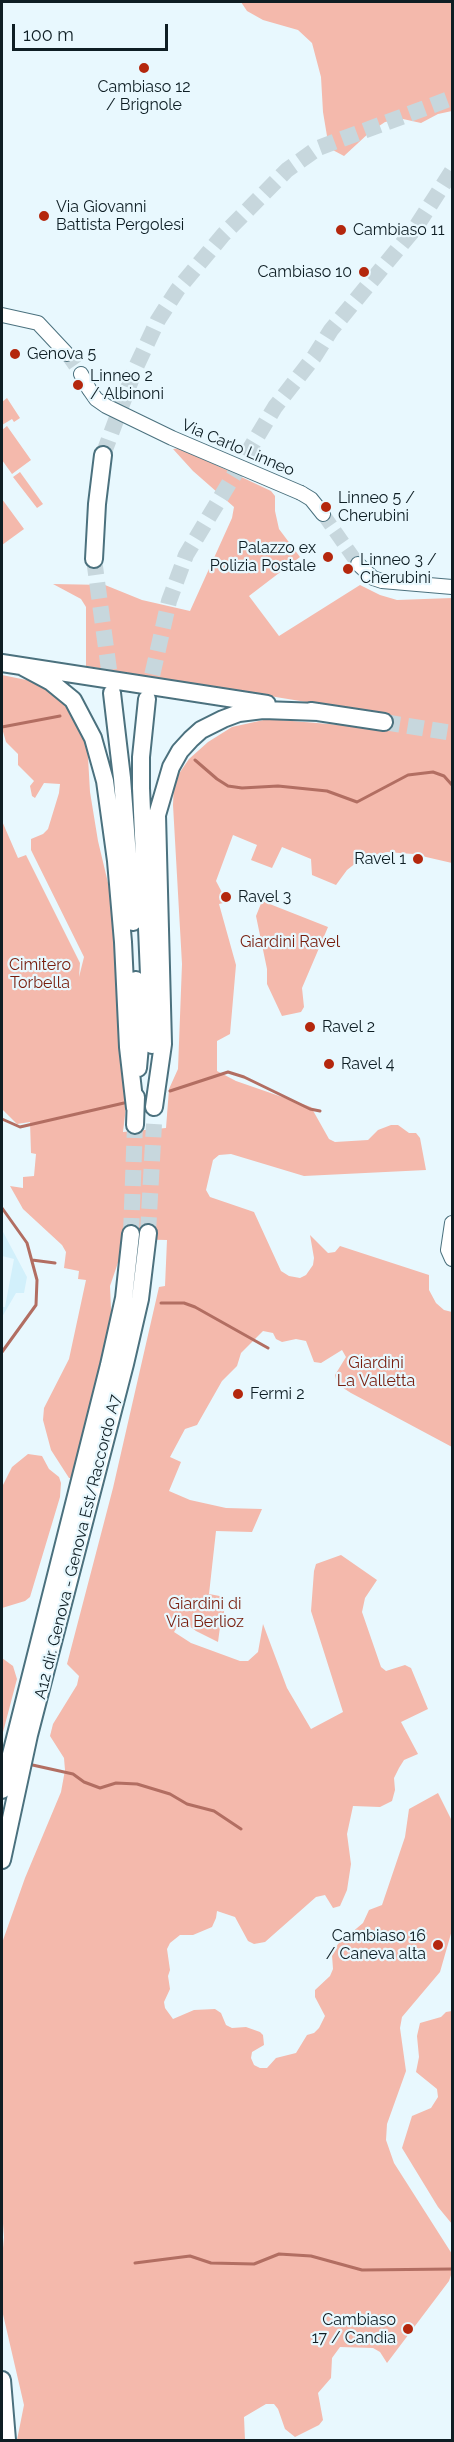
<!DOCTYPE html>
<style>
body{margin:0}
#map{position:relative;width:454px;height:2442px;overflow:hidden;background:#e8f8fe;font-family:Raleway,sans-serif}
canvas{display:block}
.frame{position:absolute;inset:0;border:3px solid #0e1e24;pointer-events:none}
.scale{position:absolute;left:12px;top:24px;width:156px;height:27px;box-sizing:border-box;border:3px solid #0e1e24;border-top:0;padding-left:8px;font-size:18px;line-height:21px;white-space:nowrap;color:#0e1e24;-webkit-text-stroke:4px #e8f8fe;paint-order:stroke}
</style>
<div id="map">
<canvas width="454" height="2442"></canvas>
<div class="frame"></div>
<div class="scale">100 m</div>
</div>
<script>
const context = document.querySelector('canvas').getContext('2d');
context.lineJoin = 'round';
function paint(path, color) { context.fillStyle = color; context.fill(path, 'evenodd'); }
const shape = rows => new Path2D(rows.map(r => 'M' + r).join(''));
function trace(path, color, width, dash) { context.strokeStyle = color; context.lineWidth = width; context.lineCap = dash ? 'butt' : 'round'; context.setLineDash(dash || []); context.stroke(path); }
function write(font, color, halo, rows, align = 'center') {
  context.font = font + ' Raleway,sans-serif'; context.lineWidth = 4.5; context.setLineDash([]); context.textBaseline = 'middle'; context.strokeStyle = halo; context.fillStyle = color; for (const [text, x, y, turn = 0] of rows) {
    context.save(); context.translate(x, y); context.rotate((+turn || 0) * Math.PI / 180); context.textAlign = isNaN(turn) ? turn : align; if (halo) context.strokeText(text, 0, 0); context.fillText(text, 0, 0); context.restore();
  }
}
const built = shape([
 [2,1230,27,1277,24,1293,16,1293,2,1317,2,1307,5,1307,14,1259,2,1256]
]);
const green = shape([
 [241,2,452,2,452,111,438,114,421,123,403,119,385,122,370,132,344,156,329,148,323,112,321,77,312,43,298,30,263,20,247,11],
 [7,398,20,418,14,422,12,419,2,425,2,402],
 [7,426,31,460,12,474,2,460,2,430],
 [180,448,271,491,275,496,275,511,279,529,300,557,249,596,279,636,360,585,380,595,397,600,452,598,452,863,413,854,387,852,362,858,347,870,336,885,312,875,311,859,282,847,272,868,251,860,257,845,233,835,216,881,227,902,219,904,236,965,230,1034,217,1041,217,1071,236,1081,311,1107,329,1139,335,1142,368,1140,378,1130,391,1125,398,1125,409,1133,416,1133,420,1138,426,1170,304,1176,231,1154,219,1155,213,1160,206,1190,210,1197,254,1212,281,1271,289,1276,300,1278,306,1275,313,1265,314,1258,310,1235,328,1253,335,1252,340,1246,429,1275,429,1290,436,1303,444,1310,452,1312,452,1447,351,1393,337,1384,335,1375,346,1357,342,1350,321,1363,314,1362,306,1341,296,1339,282,1342,276,1339,273,1333,263,1331,241,1353,237,1366,222,1381,197,1425,185,1429,170,1457,181,1462,169,1491,190,1500,226,1508,262,1509,252,1532,216,1531,209,1594,225,1597,223,1627,220,1627,218,1642,196,1631,181,1620,174,1632,191,1643,240,1661,248,1661,258,1652,263,1624,287,1688,311,1729,343,1712,311,1611,314,1571,316,1564,341,1555,377,1580,365,1598,362,1612,381,1667,386,1671,405,1665,411,1668,428,1709,401,1722,418,1754,404,1760,399,1768,394,1778,395,1790,392,1801,380,1807,353,1806,347,1834,351,1864,347,1890,340,1906,333,1908,325,1895,316,1897,265,1942,254,1944,248,1941,235,1917,217,1911,216,1918,212,1927,193,1935,180,1935,170,1943,167,1949,170,1970,168,1976,170,1989,164,2002,165,2008,173,2019,194,2010,215,2009,221,2013,226,2025,232,2028,246,2027,260,2032,263,2035,264,2045,252,2052,251,2058,254,2065,260,2068,267,2068,276,2058,296,2053,307,2035,314,2033,319,2028,325,2016,315,1997,315,1990,330,1976,333,1969,332,1955,338,1944,363,1923,369,1910,382,1905,405,1837,409,1809,438,1793,452,1821,452,1930,440,1972,402,2017,400,2028,406,2071,387,2124,386,2140,394,2163,452,2254,452,2272,449,2281,387,2363,380,2352,373,2348,340,2347,332,2358,331,2378,318,2393,323,2420,319,2425,295,2437,285,2429,278,2409,274,2404,266,2404,244,2417,245,2440,17,2440,24,2405,2,2310,2,2259,4,2237,2,2210,2,1943,25,1878,61,1792,65,1770,64,1758,50,1736,53,1724,77,1685,79,1676,67,1664,113,1488,159,1287,165,1286,167,1240,122,1239,122,1251,110,1286,112,1332,77,1479,69,1478,51,1450,43,1420,44,1408,69,1359,86,1280,78,1279,79,1271,64,1268,66,1252,62,1245,23,1209,10,1186,23,1188,23,1177,34,1176,36,1154,31,1153,30,1122,17,1124,2,1109,2,821,18,858,26,855,80,963,79,977,84,957,31,850,31,839,43,834,48,829,59,793,60,784,44,783,35,798,32,796,30,786,34,781,18,765,18,754,6,742,2,728,2,675,41,683,58,695,71,710,87,740,90,792,98,841,114,908,125,1081,126,1107,123,1132,166,1128,169,1089,178,1069,182,964,173,805,174,781,189,759,208,742,232,727,268,719,389,729,392,716,86,666,86,607,81,599,53,584,105,585,142,600,190,611,232,518,234,507,193,471,173,449],
 [20,472,43,504,37,508,13,477],
 [2,499,24,529,2,545],
 [262,901,328,927,302,988,304,1007,301,1012,282,1016,267,984,267,969,256,916],
 [28,1454,42,1456,49,1469,59,1477,61,1483,60,1497,30,1597,25,1601,2,1608,2,1487,12,1467],
 [2,1658,13,1666,17,1679,2,1736],
 [452,2011,452,2224,438,2207,402,2148,412,2116,431,2108,438,2097,437,2089,416,2072,419,2057,417,2036,420,2023,441,2017,446,2012]
]);
const stream = shape([
 [2,727,60,716],
 [195,760,217,779,228,786,242,788,278,786,327,791,357,802,408,775,433,772,444,776,452,785],
 [170,1091,228,1072,244,1077,310,1109,320,1111],
 [2,1119,20,1127,124,1103],
 [2,1208,27,1243,37,1280,36,1305,2,1352],
 [32,1260,55,1263],
 [161,1303,184,1303,195,1307,268,1348],
 [28,1764,73,1774,84,1782,100,1788,116,1783,137,1784,170,1794,187,1804,214,1811,241,1829],
 [135,2263,190,2256,211,2263,254,2264,279,2254,311,2256,362,2270,452,2269]
]);
const secondaryTunnel = shape([
 [67,354,81,374],
 [323,514,358,564]
]);
const highwayTunnel = shape([
 [103,455,136,367,158,320,178,289,223,235,287,170,318,148,452,98],
 [94,559,112,692],
 [147,698,169,601,186,555,275,407,314,357,331,330,416,227,452,171],
 [384,722,452,733],
 [148,1233,154,1124],
 [131,1234,135,1125]
]);
const secondary = shape([
 [2,315,38,323,67,354],
 [81,374,89,389],
 [301,493,311,499,323,514],
 [358,564,373,578,382,581,452,587],
 [452,1223,448,1250,452,1259]
]);
const highway = shape([
 [94,559,97,504,103,455],
 [2,663,267,704],
 [21,666,51,682,73,700,93,738,105,781,116,861,123,942,128,1047,135,1108],
 [112,693,122,778,133,922],
 [147,699,141,757,141,788,152,1045],
 [311,711,384,722],
 [136,980,140,1046,138,1068],
 [154,1107,163,1044,157,815,171,767,180,751,191,739,201,730,223,719,239,713,263,710,319,712],
 [135,1125,136,1097],
 [2,1790,109,1365,124,1298,131,1234],
 [2,1860,29,1735,125,1364,140,1299,148,1233],
 [2,2380,7,2440]
]);
const secondaryBridge = shape([
 [89,389,96,399,106,406,172,438,301,493]
]);
const markers = [
 [144,68,6,"#b4270d"],
 [44,216,6,"#b4270d"],
 [341,230,6,"#b4270d"],
 [364,272,6,"#b4270d"],
 [15,354,6,"#b4270d"],
 [78,385,6,"#b4270d"],
 [326,507,6,"#b4270d"],
 [328,557,6,"#b4270d"],
 [348,569,6,"#b4270d"],
 [418,859,6,"#b4270d"],
 [226,897,6,"#b4270d"],
 [310,1027,6,"#b4270d"],
 [329,1064,6,"#b4270d"],
 [238,1394,6,"#b4270d"],
 [438,1945,6,"#b4270d"],
 [408,2329,6,"#b4270d"]
];
const poiNames = [
 ["Cambiaso 12",144,87,"center"],
 ["/ Brignole",144,105,"center"],
 ["Via Giovanni",56,207],
 ["Battista Pergolesi",56,225],
 ["Cambiaso 11",353,230],
 ["Cambiaso 10",352,272,"right"],
 ["Genova 5",27,354],
 ["Linneo 2",90,376],
 ["/ Albinoni",90,394],
 ["Linneo 5 /",338,498],
 ["Cherubini",338,516],
 ["Palazzo ex",316,548,"right"],
 ["Polizia Postale",316,566,"right"],
 ["Linneo 3 /",360,560],
 ["Cherubini",360,578],
 ["Ravel 1",406,859,"right"],
 ["Ravel 3",238,897],
 ["Ravel 2",322,1027],
 ["Ravel 4",341,1064],
 ["Fermi 2",250,1394],
 ["Cambiaso 16",426,1936,"right"],
 ["/ Caneva alta",426,1954,"right"],
 ["Cambiaso",396,2320,"right"],
 ["17 / Candia",396,2338,"right"]
];
const streetNames = [
 ["Via Carlo Linneo",238,448,23],
 ["A12 dir. Genova - Genova Est/Raccordo A7",78,1547,-76]
];
const parkNames = [
 ["Giardini Ravel",290,942],
 ["Cimitero",40,965],
 ["Torbella",40,983],
 ["Giardini",376,1363],
 ["La Valletta",376,1381],
 ["Giardini di",205,1604],
 ["Via Berlioz",205,1622]
];
paint(built, '#d2f0fb');
paint(green, '#f4b9ac');
trace(stream, '#b26e62', 3);
trace(secondaryTunnel, '#c7d7dd', 14, [14, 7]);
trace(highwayTunnel, '#c7d7dd', 16, [16, 8]);
trace(secondary, '#4b717e', 16);
trace(highway, '#4b717e', 20);
trace(secondary, '#fff', 14);
trace(highway, '#fff', 16);
trace(secondaryBridge, '#4b717e', 16, []);
trace(secondaryBridge, '#fff', 14);
for (const [x, y, r, color] of markers) { const dot = new Path2D(); dot.arc(x, y, r, 0, 2 * Math.PI); context.fillStyle = color; context.fill(dot); trace(dot, '#e8f8fe', 2); }
write('16px', '#0e1e24', '#e8f8fe', poiNames, 'left');
write('16px', '#0e1e24', '#e8f8fe', streetNames);
write('16px', '#771d0d', '#e8f8fe', parkNames);
</script>
